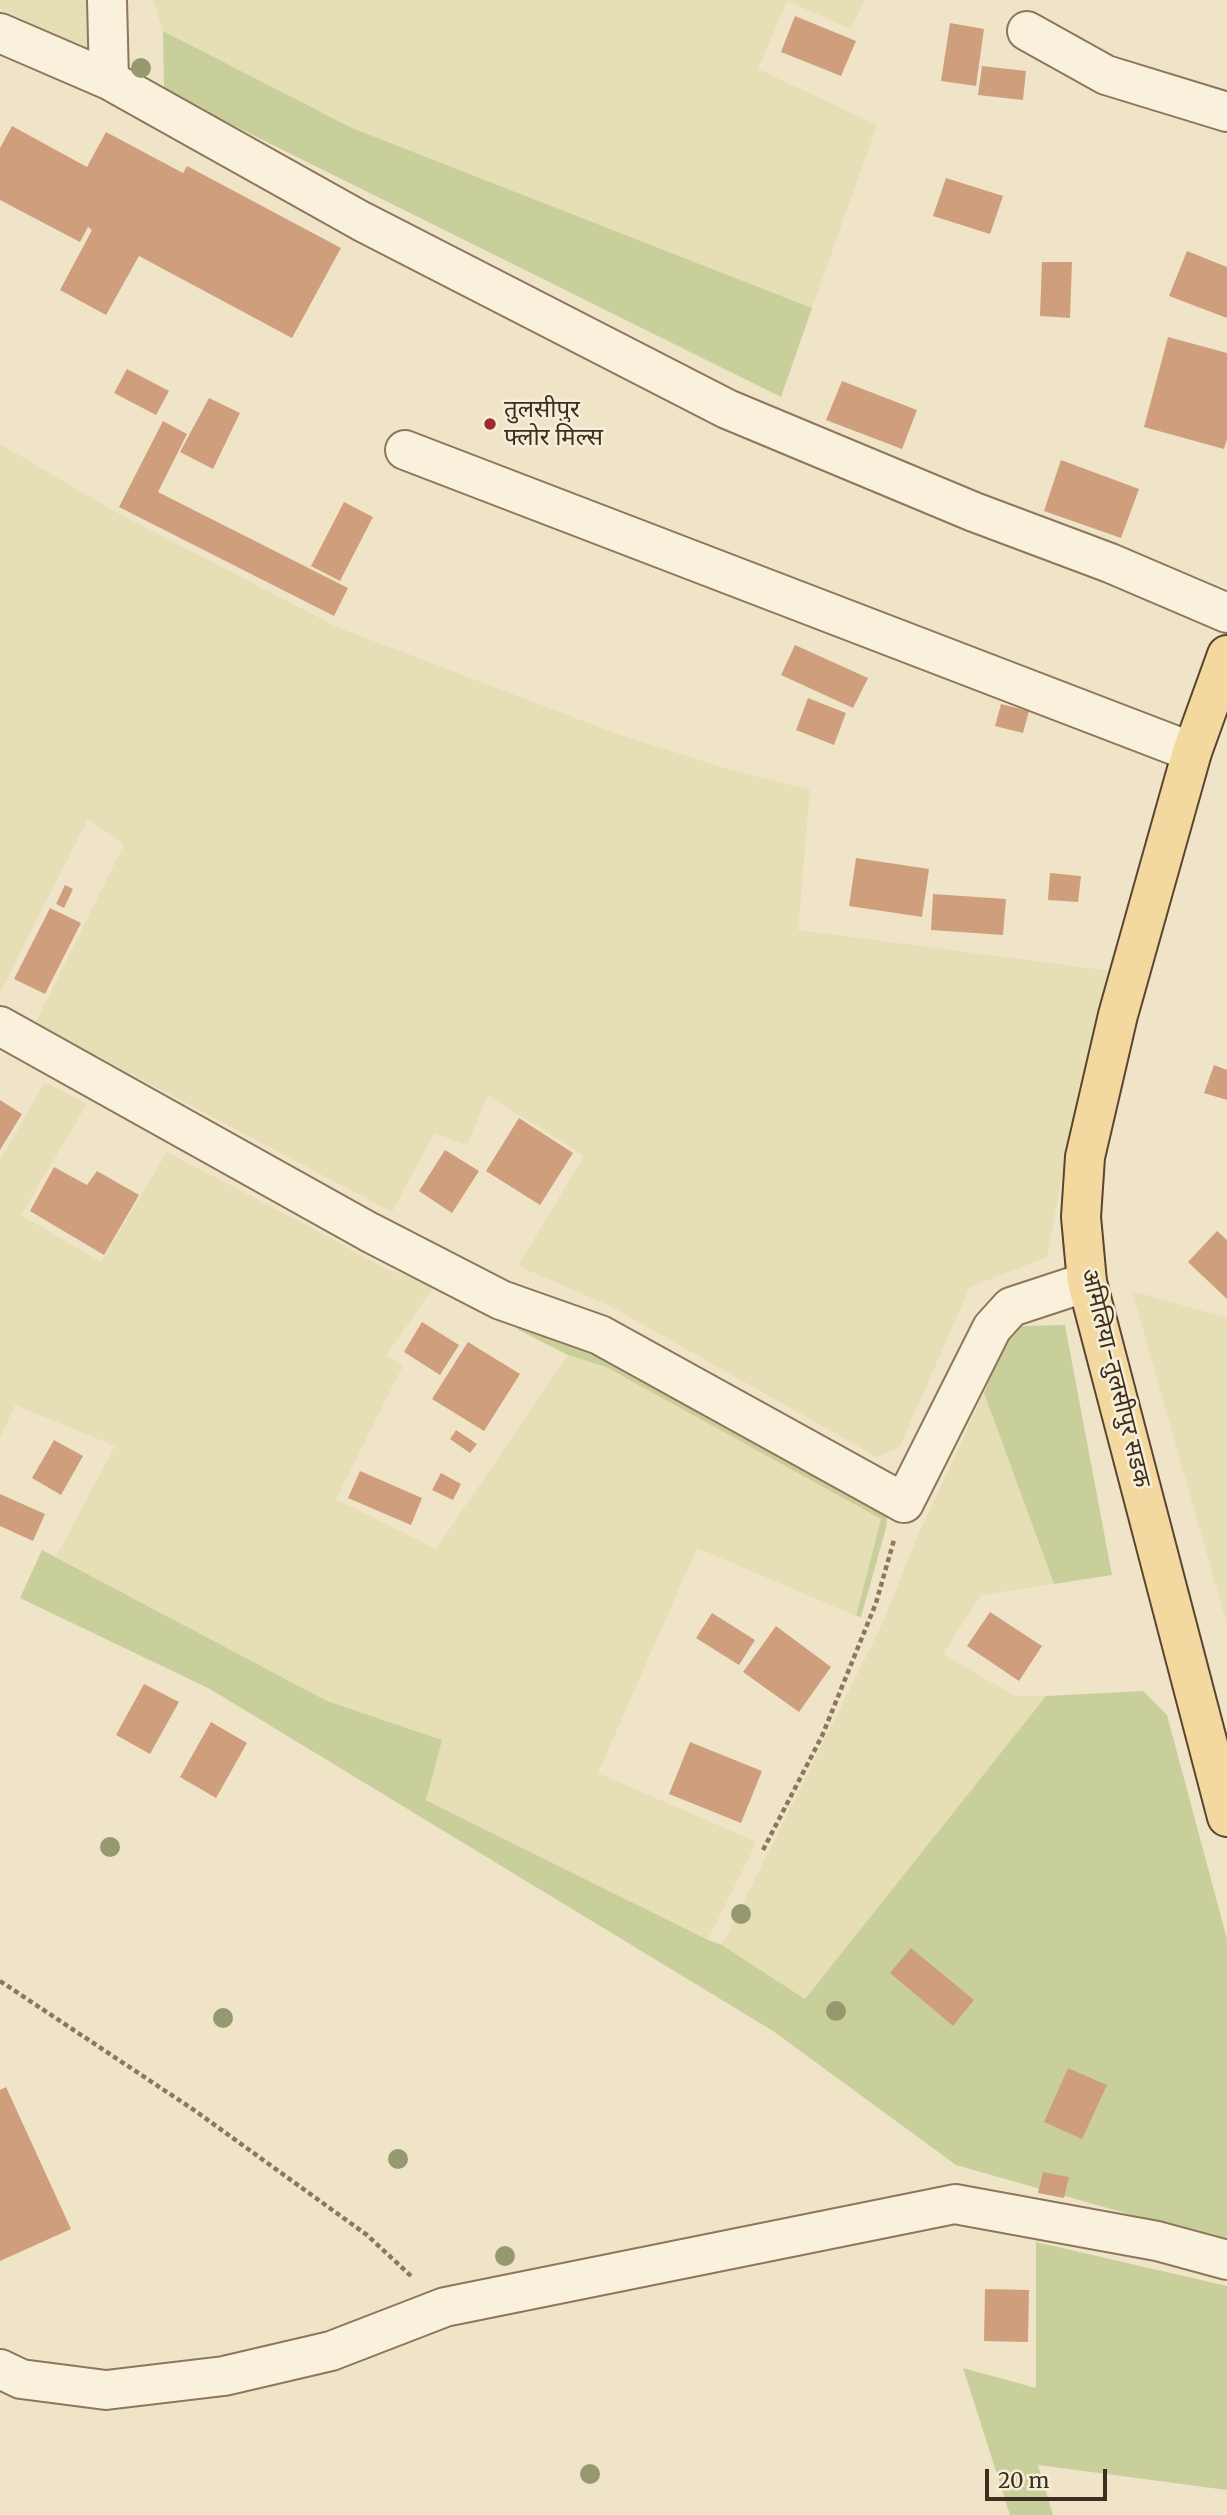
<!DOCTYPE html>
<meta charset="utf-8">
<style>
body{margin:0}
#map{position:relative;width:1227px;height:2515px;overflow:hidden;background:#f0e4c8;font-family:Merriweather,serif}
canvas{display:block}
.scale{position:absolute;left:985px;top:2469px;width:122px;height:32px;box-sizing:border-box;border:4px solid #3d2e20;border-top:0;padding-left:9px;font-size:21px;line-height:24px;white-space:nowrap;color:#3d2e20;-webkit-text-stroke:5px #f7eed8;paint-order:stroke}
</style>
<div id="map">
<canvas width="1227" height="2515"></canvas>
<div class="scale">20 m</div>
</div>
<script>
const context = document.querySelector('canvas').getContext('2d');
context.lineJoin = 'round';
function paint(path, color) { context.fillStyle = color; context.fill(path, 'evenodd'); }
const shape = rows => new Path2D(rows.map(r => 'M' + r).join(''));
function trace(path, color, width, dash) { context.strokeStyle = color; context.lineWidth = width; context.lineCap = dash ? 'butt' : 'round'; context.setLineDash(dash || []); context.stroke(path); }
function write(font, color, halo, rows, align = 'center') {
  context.font = font + ' Merriweather,"Noto Sans Devanagari",serif'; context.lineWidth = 5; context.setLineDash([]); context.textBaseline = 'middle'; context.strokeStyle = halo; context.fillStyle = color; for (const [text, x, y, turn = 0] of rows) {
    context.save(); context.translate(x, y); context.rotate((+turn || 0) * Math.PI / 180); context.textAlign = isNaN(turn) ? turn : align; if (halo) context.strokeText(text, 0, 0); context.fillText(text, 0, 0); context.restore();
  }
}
const farmland = shape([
 [0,0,89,0,90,53,0,8],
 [153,0,865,0,851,29,787,1,758,69,877,125,812,308,352,128,163,31],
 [0,444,114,511,337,627,617,734,731,770,810,790,798,930,1111,971,1079,1087,1047,1257,970,1287,899,1448,877,1457,610,1306,518,1266,584,1156,488,1095,467,1145,434,1133,392,1212,35,1023,124,844,88,819,0,993],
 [45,1082,87,1104,21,1215,101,1262,167,1152,314,1229,386,1269,435,1285,386,1356,403,1366,336,1499,436,1549,568,1355,606,1367,881,1519,856,1616,697,1548,598,1773,757,1842,708,1940,426,1799,441,1740,327,1701,56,1557,115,1446,15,1405,0,1438,0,1160],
 [1132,1291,1227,1318,1227,1625],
 [984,1393,1054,1584,981,1595,943,1654,1015,1696,1046,1696,805,1999,722,1945,883,1622,918,1535]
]);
const green = shape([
 [163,31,352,128,812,308,781,397,164,91],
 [1065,1325,1112,1575,1054,1584,984,1393,1005,1340,1020,1326],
 [515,1328,583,1344,882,1508,887,1517,886,1528,861,1617,856,1616,881,1519,606,1367,568,1355],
 [42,1550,327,1701,442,1740,426,1800,708,1940,722,1945,805,1999,1046,1696,1143,1691,1167,1715,1227,1939,1227,2242,956,2165,773,2031,210,1689,20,1598],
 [1036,2242,1227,2286,1227,2490,1038,2465,1053,2515,1010,2515,963,2368,1036,2388]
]);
const building = shape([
 [795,16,856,41,841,76,781,52],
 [950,23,984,29,976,86,941,81],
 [982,66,1026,71,1023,100,978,95],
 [12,126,87,167,106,132,183,173,187,166,341,248,292,338,139,256,106,315,60,290,92,230,88,227,80,242,0,200,0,148],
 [946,178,1003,196,990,234,933,216],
 [1187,251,1227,267,1227,318,1169,296],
 [1042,262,1072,262,1070,318,1040,316],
 [1168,337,1227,353,1227,439,1224,449,1144,427],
 [127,369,169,391,156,415,114,393],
 [842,381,917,410,902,449,826,420],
 [209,398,240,413,213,469,180,452],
 [163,421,187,434,158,492,348,588,334,616,119,507],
 [1061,460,1139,489,1121,538,1044,511],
 [344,502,373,517,340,581,311,566],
 [795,645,868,678,853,708,781,675],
 [808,698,846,713,834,745,796,730],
 [1001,704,1029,711,1023,733,995,726],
 [856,858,929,869,922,917,849,906],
 [1050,873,1081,876,1078,902,1048,900],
 [65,885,73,889,64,908,56,904],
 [933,894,1006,899,1003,935,931,930],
 [50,908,81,923,45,994,14,979],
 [1214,1065,1227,1070,1227,1100,1204,1093],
 [0,1100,22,1114,0,1150],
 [519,1118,573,1153,540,1205,486,1171],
 [445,1150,479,1171,452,1213,419,1191],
 [54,1167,87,1185,97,1171,139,1195,104,1255,30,1211],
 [1217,1231,1227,1240,1227,1299,1188,1262],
 [422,1322,459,1345,440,1375,404,1352],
 [468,1342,520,1374,484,1431,432,1399],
 [456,1430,477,1444,470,1453,450,1439],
 [54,1440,83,1456,61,1495,32,1478],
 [360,1471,422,1498,411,1525,348,1498],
 [441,1473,461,1484,453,1500,432,1490],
 [0,1494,45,1514,33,1541,0,1526],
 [990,1612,1042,1646,1019,1681,967,1646],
 [712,1613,755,1640,739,1665,696,1638],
 [776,1626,831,1667,799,1712,743,1672],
 [144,1684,179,1702,150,1754,116,1735],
 [211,1722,247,1743,216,1798,180,1777],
 [690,1742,762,1771,741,1823,669,1794],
 [911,1948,974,2000,953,2026,890,1973],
 [1068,2068,1107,2085,1082,2139,1044,2122],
 [6,2087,71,2229,0,2261,0,2090],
 [1043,2172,1069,2177,1064,2198,1038,2193],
 [985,2289,1029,2290,1028,2342,984,2341]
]);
const path = shape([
 [763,1850,822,1736,876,1603,894,1540],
 [0,1981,194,2110,367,2235,411,2276]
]);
const minor = shape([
 [107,0,109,80],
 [1027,31,1106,75,1227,112],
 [0,33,109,80,361,221,727,409,974,512,1110,563,1227,613],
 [405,450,1192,752],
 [0,1026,369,1232,501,1300,600,1335,904,1503,992,1328,1011,1307,1087,1282],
 [0,2369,21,2379,106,2390,224,2376,331,2351,445,2307,955,2204,1157,2241,1227,2260]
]);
const major = shape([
 [1227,655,1192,752,1118,1015,1085,1157,1081,1217,1087,1282,1227,1817]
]);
const trees = [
 [141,68],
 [110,1847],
 [741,1914],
 [836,2011],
 [223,2018],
 [398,2159],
 [505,2256],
 [590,2474]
];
const markers = [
 [490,424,7,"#9e2a2b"]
];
const poiNames = [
 ["तुलसीपुर",504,410],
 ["फ्लोर मिल्स",504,438]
];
const streetNames = [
 ["अमिलिया-तुलसीपुर सडक",1115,1378,76]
];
paint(farmland, '#e6deb5');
paint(green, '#c9cf9b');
paint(building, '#cf9f7d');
trace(minor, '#8d765c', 42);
trace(major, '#5b4430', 42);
trace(path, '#8d765c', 4.5, [5, 3.5]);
trace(minor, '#faf1dc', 38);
trace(major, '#f3d9a0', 38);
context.fillStyle = '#96986f';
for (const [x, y] of trees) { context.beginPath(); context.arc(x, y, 10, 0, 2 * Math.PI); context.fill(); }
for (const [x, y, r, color] of markers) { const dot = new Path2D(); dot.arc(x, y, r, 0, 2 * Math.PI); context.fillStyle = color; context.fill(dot); trace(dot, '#f7eed8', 2.5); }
write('24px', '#3d2e20', '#f7eed8', poiNames, 'left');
write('24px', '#3d2e20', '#f7eed8', streetNames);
</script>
